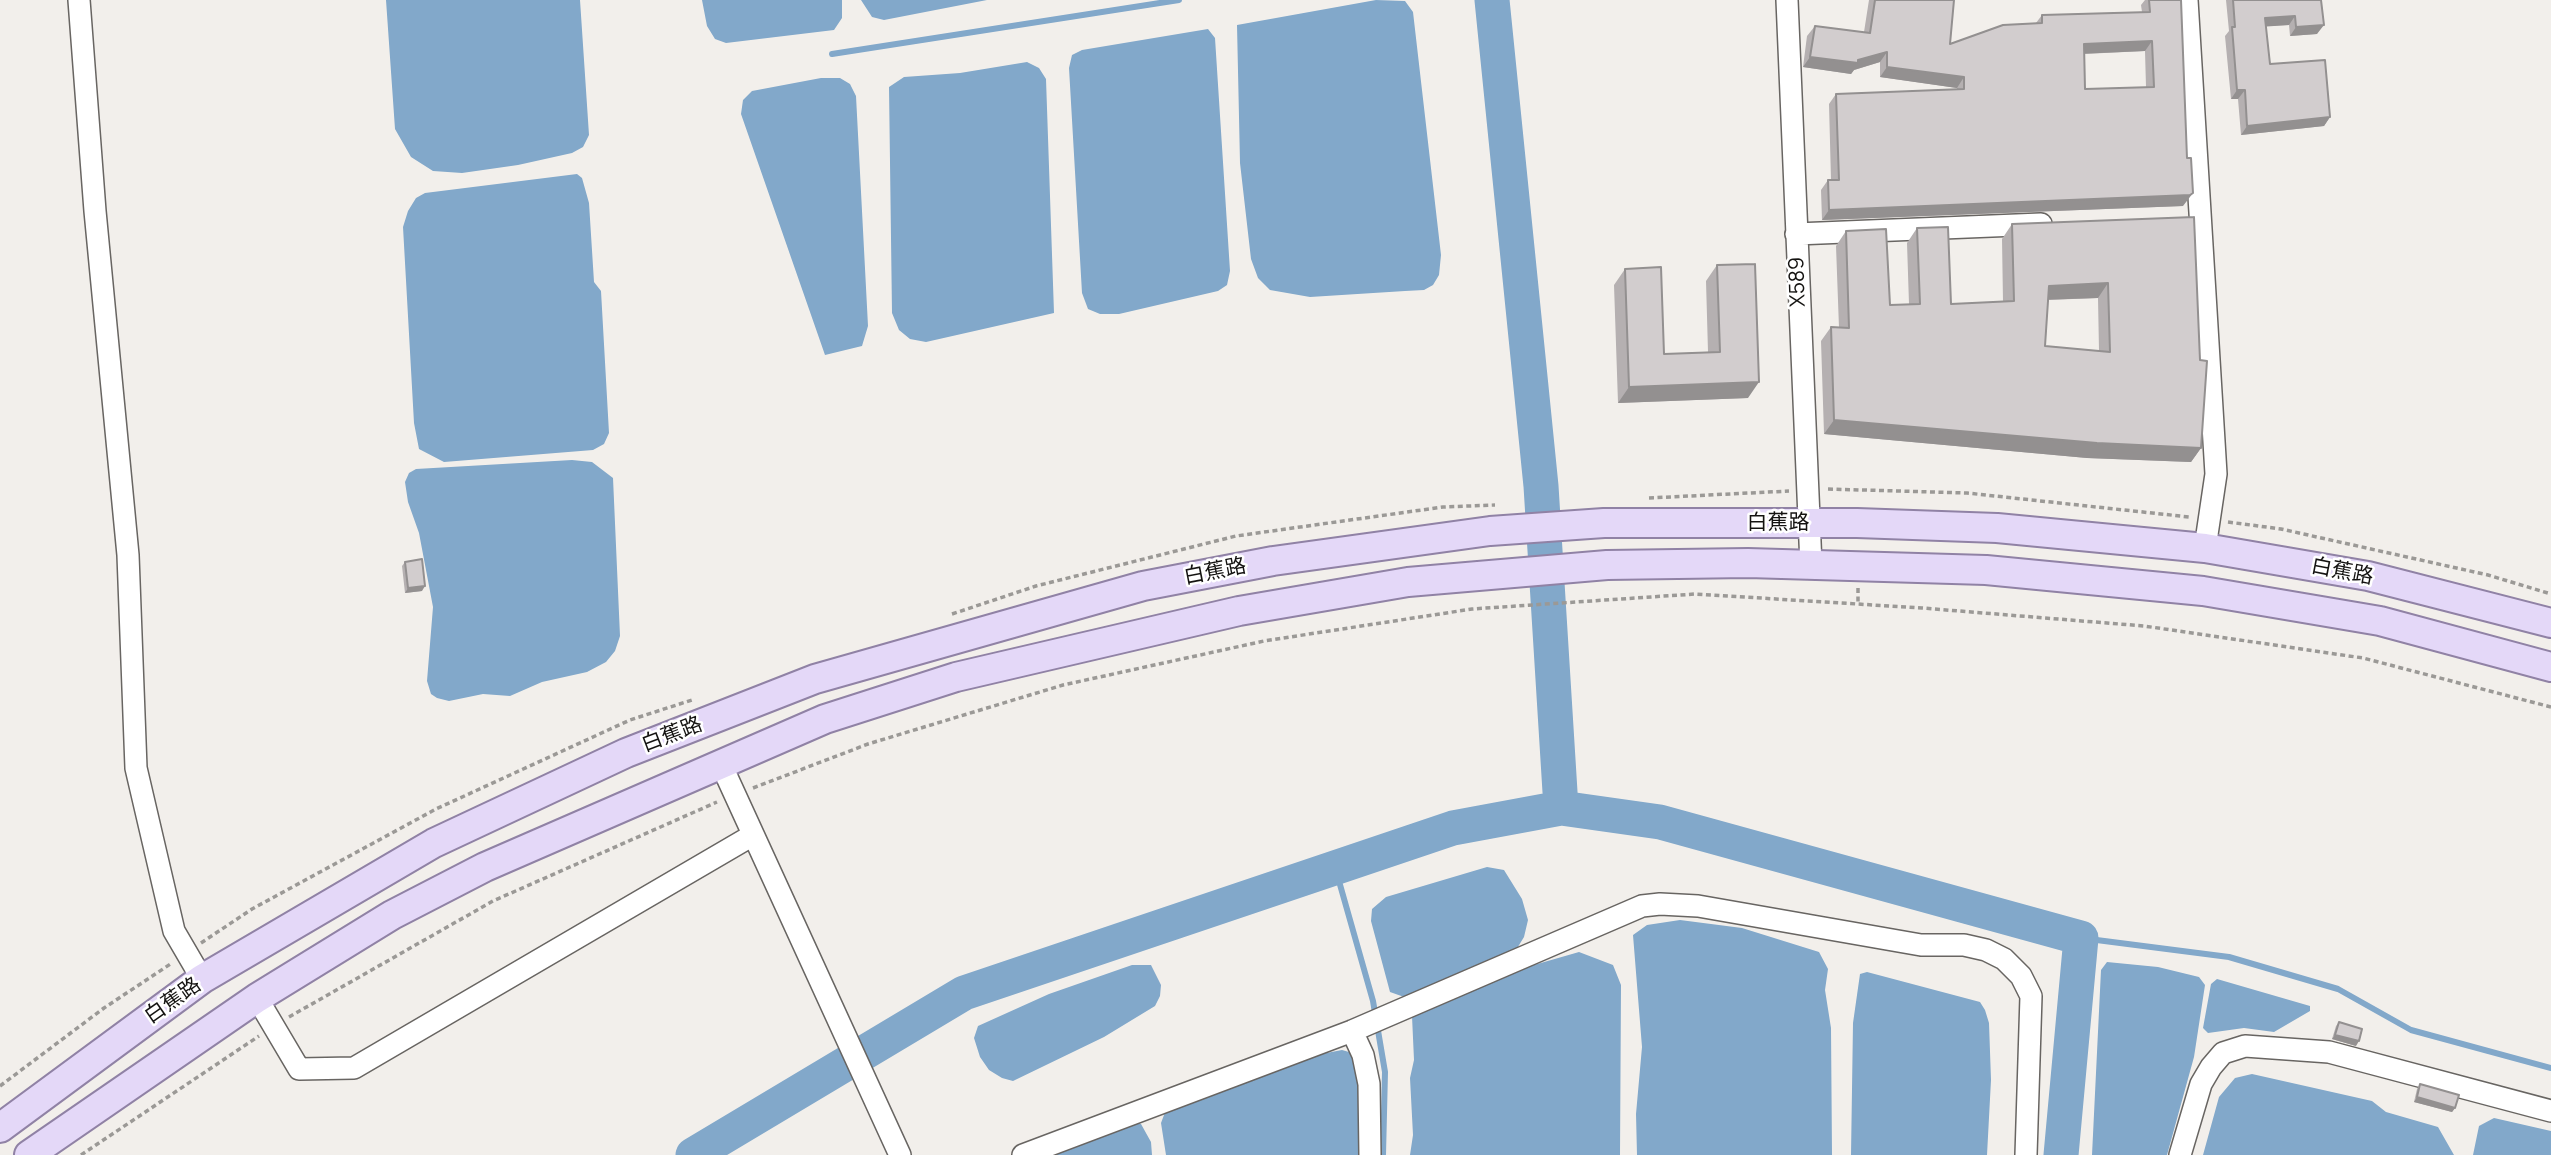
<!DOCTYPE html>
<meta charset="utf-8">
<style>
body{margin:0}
canvas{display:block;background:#f2efeb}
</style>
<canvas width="2551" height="1155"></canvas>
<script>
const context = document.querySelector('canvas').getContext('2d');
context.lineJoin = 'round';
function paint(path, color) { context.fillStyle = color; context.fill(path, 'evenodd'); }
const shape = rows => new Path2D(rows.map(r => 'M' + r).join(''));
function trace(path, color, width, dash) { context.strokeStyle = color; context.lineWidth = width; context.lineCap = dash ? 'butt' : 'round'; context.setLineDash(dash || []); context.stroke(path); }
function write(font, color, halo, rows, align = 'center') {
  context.font = font + ' Manrope,"Noto Sans SC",sans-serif'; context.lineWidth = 5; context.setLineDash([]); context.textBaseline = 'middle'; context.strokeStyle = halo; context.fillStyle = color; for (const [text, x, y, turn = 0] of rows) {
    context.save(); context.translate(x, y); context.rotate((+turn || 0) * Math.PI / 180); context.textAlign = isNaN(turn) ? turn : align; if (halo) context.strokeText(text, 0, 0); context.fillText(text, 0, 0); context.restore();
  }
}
const water = shape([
 [386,0,580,0,589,135,583,147,572,153,518,165,462,173,433,171,411,157,395,129],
 [702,0,842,0,842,18,834,30,726,43,715,39,707,26],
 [861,0,987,0,884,20,872,17],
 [1376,0,1405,1,1413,12,1441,255,1439,275,1433,285,1424,290,1405,291,1310,297,1270,290,1258,278,1251,259,1240,163,1237,25],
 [1208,29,1215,38,1230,271,1227,285,1218,291,1119,314,1100,314,1088,309,1082,293,1069,68,1072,55,1082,50],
 [1027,62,1039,68,1046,79,1054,313,926,342,910,339,899,330,892,313,889,87,904,77,960,73],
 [821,78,840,78,850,84,856,96,868,326,862,346,825,355,741,114,743,100,752,91],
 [577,174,582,178,589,203,594,282,601,291,609,433,604,444,593,450,444,462,419,449,414,423,403,227,408,211,416,198,425,193],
 [572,460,592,462,613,478,620,636,615,651,606,662,587,672,542,682,510,696,483,694,449,701,437,698,431,694,427,681,433,607,419,533,408,502,405,482,409,473,416,469],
 [1487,867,1504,870,1522,899,1528,920,1524,937,1516,950,1407,998,1390,992,1371,921,1372,909,1386,897],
 [1680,920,1742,928,1819,952,1828,969,1825,990,1831,1028,1832,1155,1637,1155,1636,1114,1642,1047,1633,935,1647,925],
 [1579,952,1613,965,1621,985,1620,1155,1410,1155,1413,1135,1410,1078,1414,1060,1412,1016,1513,971],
 [2107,962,2158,967,2199,977,2205,985,2194,1057,2167,1155,2092,1155,2101,970],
 [1132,965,1151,965,1161,985,1160,996,1155,1006,1104,1037,1013,1081,1002,1078,989,1070,980,1057,974,1038,978,1026,1049,994],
 [1867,972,1980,1002,1985,1010,1989,1023,1991,1080,1987,1155,1851,1155,1853,1023,1860,974],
 [2217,979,2310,1006,2310,1011,2274,1032,2244,1028,2208,1033,2203,1028,2211,984],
 [1342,1050,1349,1052,1356,1064,1360,1087,1359,1155,1166,1155,1161,1123,1167,1107,1316,1055],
 [2252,1074,2372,1101,2386,1112,2438,1127,2454,1155,2203,1155,2219,1097,2235,1078],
 [2494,1118,2551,1131,2551,1155,2473,1155,2479,1126],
 [1131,1121,1141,1124,1151,1142,1152,1155,1041,1155]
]);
const stream = shape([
 [832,54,1179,0],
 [1335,867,1373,1001,1385,1072,1383,1155],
 [2081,938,2229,957,2338,989,2411,1030,2551,1068]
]);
const river = shape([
 [1492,0,1541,486,1561,808],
 [693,1155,964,993,1453,828,1561,808,1660,822,2081,938,2061,1155]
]);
const path = shape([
 [1828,489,1967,493,2189,517],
 [1649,498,1789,491],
 [2228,522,2281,529,2488,575,2551,594],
 [1858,588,1858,604],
 [952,614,1036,586,1236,536,1443,507,1495,505],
 [753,788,868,744,1063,685,1264,641,1472,609,1695,594,1922,608,2144,626,2363,658,2551,707],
 [201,943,252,909,436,809,630,720,692,700],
 [289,1017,493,901,717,802],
 [0,1086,104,1008,172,963],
 [81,1155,259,1036]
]);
const minor = shape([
 [79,0,95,211,128,555,136,768,174,931,202,979],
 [1787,0,1811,565],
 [2187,0,2216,474,2205,548],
 [1796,234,2041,224],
 [720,762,900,1155],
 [257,998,299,1069,354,1068,753,835],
 [1352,1031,1363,1055,1369,1084,1370,1155],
 [1023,1155,1352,1031,1642,906,1660,904,1698,906,1921,945,1964,945,1986,950,2004,959,2021,976,2031,996,2026,1155],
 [2180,1155,2201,1084,2211,1067,2223,1053,2245,1046,2329,1052,2551,1111]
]);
const major = shape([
 [0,1128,202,979,434,843,626,753,815,679,1143,586,1273,561,1490,531,1604,523,1857,523,1997,528,2205,548,2368,576,2551,623],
 [29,1155,257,998,392,915,485,867,825,719,956,677,1239,611,1408,582,1607,565,1748,563,1986,570,2203,591,2380,621,2551,667]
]);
const wall = shape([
 [1869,0,1954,0,1950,44,2036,23,2042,15,2142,12,2141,5,2145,0,2181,0,2183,206,1822,220,1821,190,1828,180,1831,180,1829,104,1836,94,1957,89,1957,88,1880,77,1880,62,1854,70,1851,74,1803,67,1807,36,1815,26,1864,32],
 [2145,51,2146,87,2085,89,2084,54],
 [2226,0,2321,0,2317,34,2290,36,2289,25,2266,26,2270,64,2330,117,2324,126,2241,135,2238,99,2231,99,2225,36,2229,31],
 [2194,217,2201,448,2191,462,2087,458,1824,434,1821,341,1831,327,1839,328,1836,246,1846,231,1890,305,1909,304,1907,243,1917,228,1951,304,2003,302,2002,239,2012,224],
 [2098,298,2099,351,2045,346,2048,300],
 [1717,265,1748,398,1618,403,1614,285,1625,269,1664,354,1708,352,1706,281],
 [405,562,422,591,405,593,402,566],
 [2339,1022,2356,1046,2332,1039,2336,1026],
 [2420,1084,2455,1108,2452,1112,2414,1102,2417,1089]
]);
const shadedWall = shape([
 [2295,16,2289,25,2259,27,2265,18],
 [2324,25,2317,34,2290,36,2296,27],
 [2152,41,2145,51,2077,54,2084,44],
 [1887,52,1880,62,1854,70,1851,74,1803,67,1810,57,1858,60],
 [1887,67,1964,77,1957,88,1880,77],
 [2237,90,2245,90,2238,99,2231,99],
 [2330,117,2324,126,2241,135,2247,126],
 [2193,193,2183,206,1822,220,1829,210],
 [2108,283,2098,298,2038,300,2049,286],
 [1759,382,1748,398,1618,403,1629,387],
 [1834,420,2201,448,2191,462,2087,458,1824,434],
 [425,586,422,591,405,593,408,588],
 [2335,1035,2359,1041,2356,1046,2332,1039],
 [2417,1097,2455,1108,2452,1112,2414,1102]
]);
const building = shape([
 [1875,0,1954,0,1950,44,2003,25,2042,23,2042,15,2150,12,2149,0,2181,0,2187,158,2191,158,2193,193,2190,195,1829,210,1828,180,1839,180,1836,94,1964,89,1964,77,1887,67,1887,52,1858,60,1858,63,1810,57,1815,26,1870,33,1875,0],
 [2152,41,2154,87,2085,89,2084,44,2152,41],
 [2233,0,2321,0,2324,25,2296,27,2295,16,2265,18,2270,64,2325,60,2330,117,2247,126,2245,90,2237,90,2232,27,2235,27,2233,0],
 [2194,217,2200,360,2207,361,2201,448,2097,443,1834,420,1831,327,1849,328,1846,231,1886,229,1890,305,1920,304,1917,228,1948,227,1951,304,2014,301,2012,224,2194,217],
 [2108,283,2110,352,2045,346,2049,286,2108,283],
 [1755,264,1759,382,1629,387,1625,269,1661,267,1664,354,1720,352,1717,265,1755,264],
 [422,559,425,586,408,588,405,562,422,559],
 [2339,1022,2362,1029,2359,1041,2335,1035,2339,1022],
 [2420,1084,2459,1095,2455,1108,2417,1097,2420,1084]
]);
const streetNames = [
 ["X589",1798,282,-92],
 ["白蕉路",1778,523],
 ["白蕉路",1215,572,-11],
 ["白蕉路",2342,572,11],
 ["白蕉路",672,735,-21],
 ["白蕉路",173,1001,-35]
];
paint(water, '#82a8ca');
trace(stream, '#82a8ca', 6);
trace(river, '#82a8ca', 35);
trace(minor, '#686562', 24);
trace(major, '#9082a5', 32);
trace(path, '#9b9996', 3.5, [5, 3.5]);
trace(minor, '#fff', 21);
trace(major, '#e4d8f8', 28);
paint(wall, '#b5b0b1');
paint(shadedWall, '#939090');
paint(building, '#d2cdce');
trace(building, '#939090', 2);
write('21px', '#141311', '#fff', streetNames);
</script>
